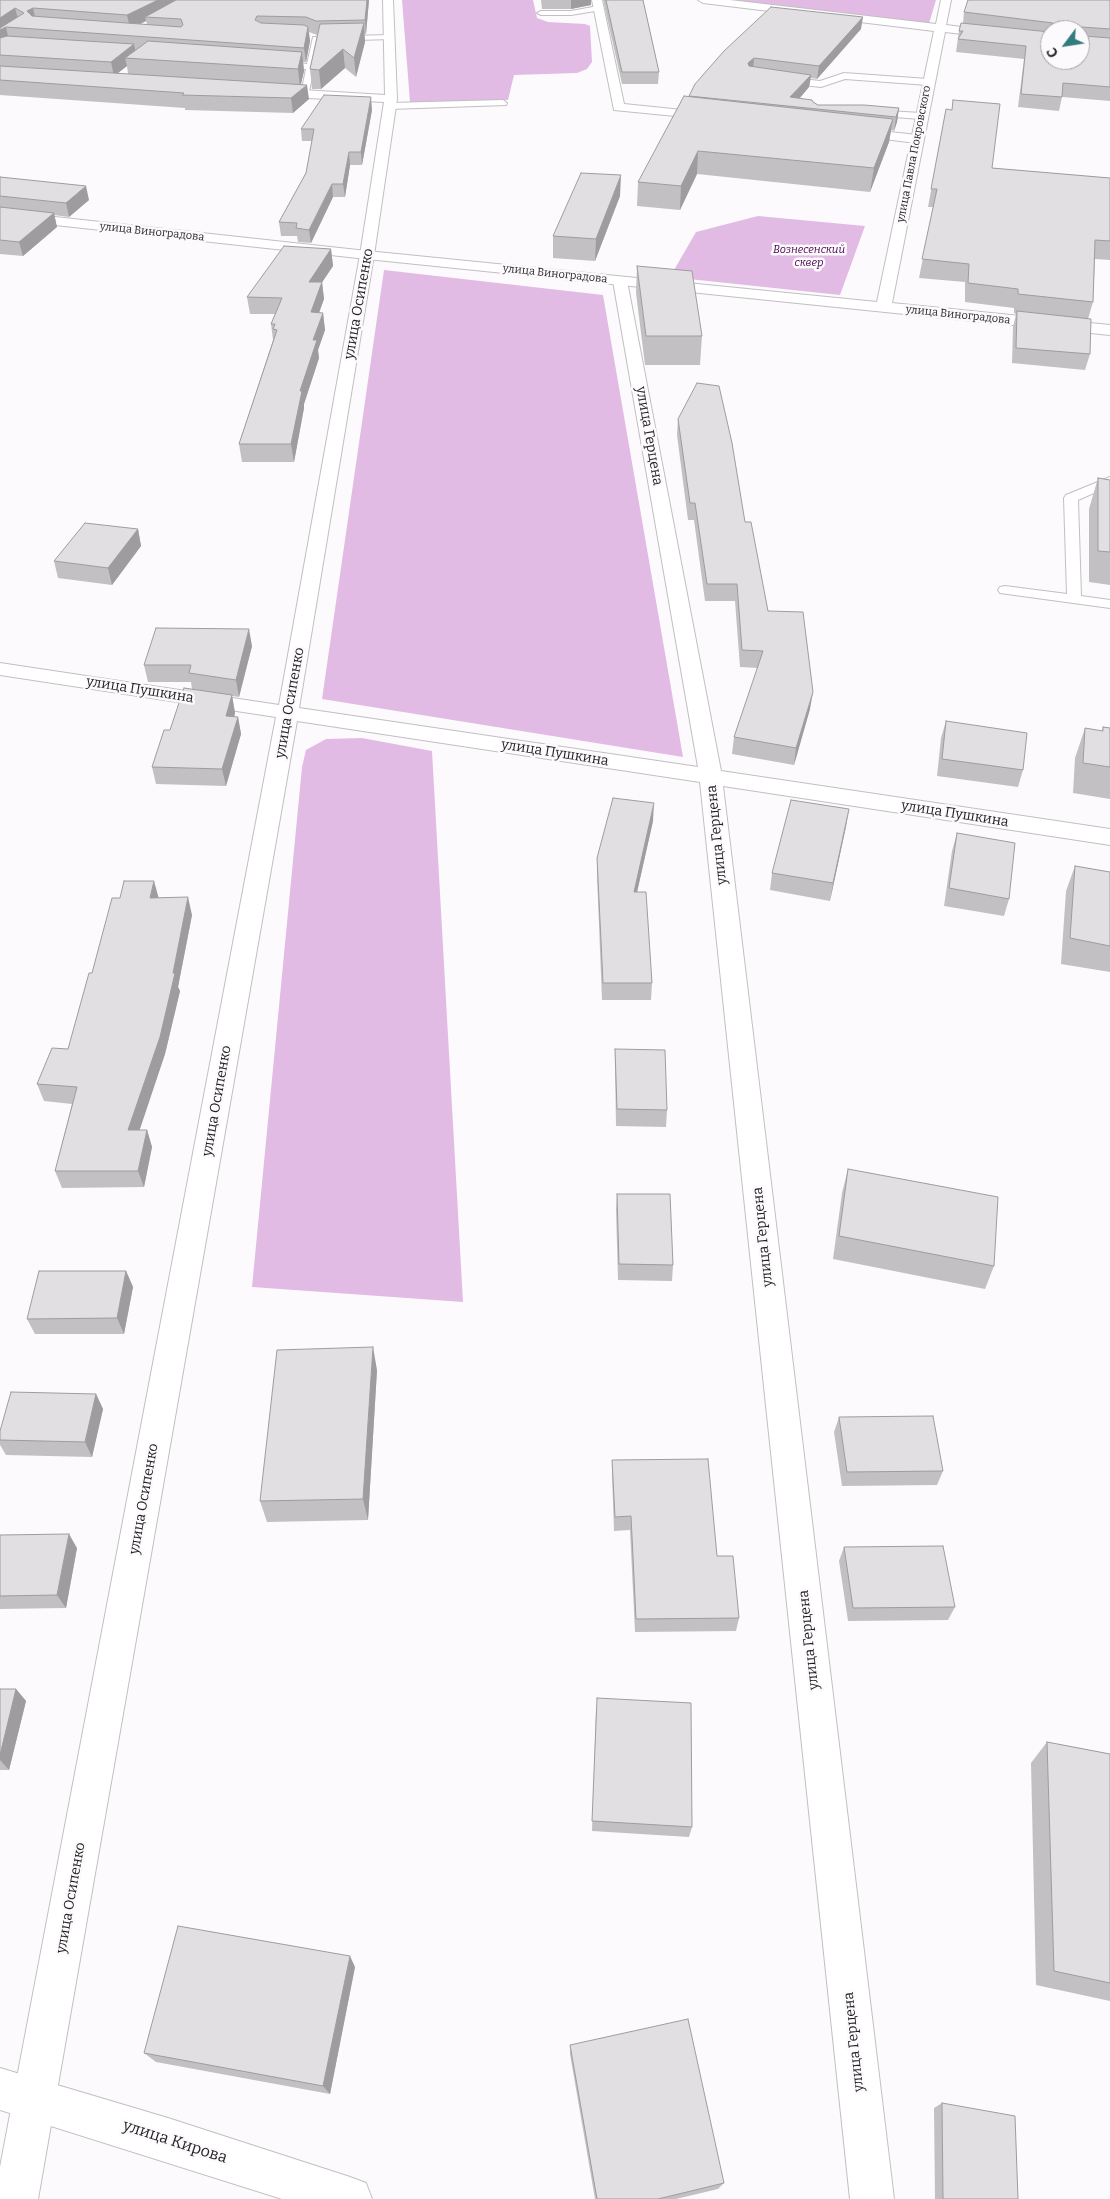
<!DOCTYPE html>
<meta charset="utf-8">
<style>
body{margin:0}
#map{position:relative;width:1110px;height:2199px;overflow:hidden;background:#fdfafd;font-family:Bitter,serif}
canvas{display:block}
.north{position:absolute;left:1040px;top:20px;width:50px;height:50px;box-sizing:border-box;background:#fdfafd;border:1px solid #a5a2a5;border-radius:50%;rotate:239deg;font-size:14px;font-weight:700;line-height:20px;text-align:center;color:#211f21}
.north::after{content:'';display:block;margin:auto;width:18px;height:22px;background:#327b7f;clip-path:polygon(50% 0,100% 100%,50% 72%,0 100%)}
</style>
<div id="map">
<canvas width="1110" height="2199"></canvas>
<div class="north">С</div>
</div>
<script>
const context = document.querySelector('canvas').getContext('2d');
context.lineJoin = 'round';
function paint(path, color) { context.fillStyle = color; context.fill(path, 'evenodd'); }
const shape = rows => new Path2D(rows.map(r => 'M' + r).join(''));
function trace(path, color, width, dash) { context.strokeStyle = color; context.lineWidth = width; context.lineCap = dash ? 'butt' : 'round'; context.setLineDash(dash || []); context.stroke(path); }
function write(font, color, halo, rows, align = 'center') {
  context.font = font + ' Bitter,serif'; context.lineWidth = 5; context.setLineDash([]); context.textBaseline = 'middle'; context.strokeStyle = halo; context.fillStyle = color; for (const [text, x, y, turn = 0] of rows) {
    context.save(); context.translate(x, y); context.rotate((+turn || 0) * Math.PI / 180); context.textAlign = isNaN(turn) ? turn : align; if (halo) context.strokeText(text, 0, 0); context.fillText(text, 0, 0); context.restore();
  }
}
const green = shape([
 [402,0,533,0,537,18,548,22,585,24,590,26,592,62,587,69,577,73,514,75,508,100,410,102],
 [703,0,936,0,928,27],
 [758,216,865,226,840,295,670,277,696,232],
 [384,270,603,295,683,757,322,699],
 [362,738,432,751,463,1302,252,1287,302,767,306,750,326,739]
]);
const lane = shape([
 [598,6,601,6,601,10,571,15,541,15,537,13,541,11,571,11,598,6],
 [389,35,393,37,392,39,320,41,308,96,301,94,306,69,277,67,273,64,277,61,307,64,313,37,389,35],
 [844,73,928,79,932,82,928,85,845,79,821,87,785,83,781,80,785,77,820,81,844,73],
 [503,100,507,103,506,105,390,109,386,106,390,103,503,100],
 [871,110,921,113,926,116,921,119,868,115,868,111,871,110],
 [1110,477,1110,486,1078,500,1081,596,1110,600,1110,608,1000,593,998,590,1000,587,1005,586,1067,594,1064,498,1066,495,1110,477]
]);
const street = shape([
 [383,0,393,0,397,99,374,255,299,708,698,767,613,281,615,278,620,277,625,278,627,281,721,771,1110,829,1110,845,723,786,894,2199,850,2199,700,782,297,721,38,2199,0,2199,0,2167,276,717,0,675,0,663,279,705,360,255,384,102,270,96,264,92,270,88,385,95,383,0],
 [592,0,602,0,624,104,712,113,718,117,716,120,614,110,592,0],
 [854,128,917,135,923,139,917,143,850,135,848,132,850,129,854,128]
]);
const secondary = shape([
 [698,0,730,0,936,24,941,0,951,0,946,25,1050,38,1050,44,945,32,892,303,1110,325,1110,335,367,259,0,219,0,211,367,251,877,302,934,31,703,3,698,0],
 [0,2068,168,2118,350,2177,366,2183,372,2199,282,2199,0,2110,0,2068]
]);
const wall = shape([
 [0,0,369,0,366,34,364,34,365,42,356,77,345,68,321,89,312,89,310,69,317,35,309,32,310,41,306,62,303,62,304,71,301,84,309,99,293,113,185,110,185,108,0,95],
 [146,21,147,24,140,24],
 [127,66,128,74,118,73],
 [541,0,591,0,591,5,571,9,542,9],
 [603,0,643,0,659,72,658,84,622,84],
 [1110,0,1110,101,1062,97,1059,111,1018,107,1024,59,956,52,959,31,963,23,964,12],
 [1050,30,1080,30,1050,60],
 [861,29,817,79,811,78,809,87,800,98,813,102,818,105,899,108,897,122,894,131,891,130,889,142,870,192,697,174,680,210,637,206,638,182,689,96,724,51],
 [946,109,992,168,1110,178,1110,260,1095,259,1093,302,1088,319,1090,354,1085,370,1012,363,1013,327,1016,314,1014,313,1014,308,965,302,965,282,919,278,933,207,928,207],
 [372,110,362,165,350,165,345,197,333,197,311,243,298,242,297,236,281,236,279,222,306,173,312,141,302,141,301,129],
 [0,177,89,200,69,217,54,215,57,227,23,256,0,254],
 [620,196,595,261,553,258,553,236],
 [331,249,333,266,322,282,324,299,319,313,323,313,325,330,318,350,319,358,304,404,304,408,294,462,242,462,239,444,273,340,271,324,275,314,250,314,247,297],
 [637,266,702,336,700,365,645,365,636,293],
 [678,419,745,522,768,611,810,709,794,765,732,754,734,737,758,668,740,667,735,601,705,601,694,520,688,520,677,435],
 [1098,478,1110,480,1110,585,1089,582,1089,509],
 [138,529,141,546,112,585,58,578,54,561],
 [252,646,239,697,232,696,235,713,234,717,238,717,241,734,226,786,156,784,152,767,170,730,192,689,191,682,148,682,144,665],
 [946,721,1023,770,1018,787,937,776,941,738],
 [1103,727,1110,728,1110,799,1073,793,1075,758,1085,728,1102,731],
 [849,809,830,901,770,890,772,873],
 [653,821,637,892,652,983,651,1000,602,1000,597,876,597,858],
 [957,833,1009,899,1004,916,944,906,952,851],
 [1075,866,1110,872,1110,972,1061,964,1066,891],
 [159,898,192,915,178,987,180,991,165,1054,139,1130,147,1130,152,1147,144,1187,62,1188,55,1171,72,1104,44,1101,37,1084,68,1049,92,973],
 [615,1049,667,1110,666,1127,616,1126,615,1066],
 [848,1169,994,1266,985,1289,833,1259,842,1193],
 [617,1194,673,1265,672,1281,618,1280,616,1210],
 [126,1271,133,1287,124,1334,35,1334,27,1319],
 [377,1370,368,1520,267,1522,260,1501],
 [96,1394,103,1409,92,1457,6,1455,0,1445,0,1431],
 [839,1417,943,1471,937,1485,842,1486,834,1432],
 [612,1460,739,1618,736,1631,635,1632,630,1530,614,1531,612,1474],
 [0,1535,77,1548,66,1608,0,1609],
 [844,1547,955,1607,948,1620,848,1621,839,1561],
 [0,1689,16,1689,26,1701,9,1770,0,1770],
 [596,1710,692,1827,689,1837,592,1831],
 [1047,1742,1110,1754,1110,2001,1036,1985,1031,1763],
 [355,1967,330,2094,156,2062,144,2053],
 [570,2045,724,2183,718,2189,676,2199,595,2199,570,2054],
 [942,2103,1018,2199,935,2199,934,2108]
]);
const shadedWall = shape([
 [158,0,187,0,145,17,146,21,130,29,127,15],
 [367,0,369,0,366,34,365,20],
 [571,0,591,0,591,5,571,9],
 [15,8,19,22,6,27,9,41,0,45,0,18],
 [33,8,36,22,27,11],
 [863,17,861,29,817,79,819,66],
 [364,23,365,42,356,77,354,58],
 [308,27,310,41,306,62,304,48],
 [134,44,137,59,125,58,127,66,114,76,111,62],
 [343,49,345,68,321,89,319,70],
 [302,52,304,71,300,88,298,69],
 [754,58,753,71,747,76,748,63],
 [811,75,809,87,792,107,790,97],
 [307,85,309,99,293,113,291,98],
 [371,97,372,110,362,165,361,152],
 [899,108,897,122,894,131,896,117],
 [893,119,889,142,870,192,874,168],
 [698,151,697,174,680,210,681,186],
 [349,152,350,165,345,197,343,184],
 [621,175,620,196,595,261,596,239],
 [332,184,333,197,311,243,309,230],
 [86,186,89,200,69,217,66,203],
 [54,213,57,227,23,256,19,242],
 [331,249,333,266,311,299,309,282],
 [322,282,324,299,313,329,311,312],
 [323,313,325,330,318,350,319,358,304,404,304,408,294,462,291,444,300,391,313,340],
 [138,529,141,546,112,585,108,568],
 [249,629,252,646,239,697,236,680],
 [813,692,810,709,794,765,796,748],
 [232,695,235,713,230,734,226,716],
 [238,717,241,734,226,786,222,769],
 [654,803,653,821,633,910,634,892],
 [849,809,846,827,830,901,833,883],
 [154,881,159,899,150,898],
 [188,897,192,915,178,987,180,991,165,1054,134,1147,128,1130,173,973],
 [147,1130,152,1147,144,1187,138,1171],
 [126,1271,133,1287,124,1334,117,1318],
 [373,1347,377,1370,368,1520,363,1499],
 [96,1394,103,1409,92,1457,85,1442],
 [69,1534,77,1548,66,1608,57,1595],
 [16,1689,26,1701,9,1770,0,1760,0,1755],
 [350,1956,355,1967,330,2094,323,2086]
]);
const building = shape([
 [0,0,158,0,127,15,33,8,27,11,32,16,181,27,183,25,181,19,145,17,176,0,367,0,365,20,316,21,306,17,257,16,255,20,261,23,304,25,308,27,304,48,6,27,0,30,0,28,24,13,15,8,0,18,0,0],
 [606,0,643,0,659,72,622,72,606,0],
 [968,0,1110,0,1110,29,1082,27,1083,36,1110,38,1110,87,1063,83,1062,97,1021,94,1026,46,958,39,963,31,959,31,961,23,1050,32,1050,60,1080,60,1080,30,1054,30,1053,23,964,12,968,0],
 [771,7,863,17,819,66,754,58,748,63,749,66,811,75,790,97,812,100,813,102,818,105,864,105,899,108,896,117,689,96,695,84,724,51,771,7],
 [364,23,354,58,343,49,319,70,310,69,320,24,364,23],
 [7,36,134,44,111,62,0,55,0,38,7,36],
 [148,41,302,52,298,69,125,58,148,41],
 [0,66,307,85,291,98,182,95,184,93,0,80,0,66],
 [324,95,371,97,361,152,349,152,343,184,332,184,309,230,296,228,297,223,279,222,306,173,314,129,301,129,324,95],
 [684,96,893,119,874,168,698,151,681,186,638,182,684,96],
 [953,100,1000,104,992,168,1110,178,1110,241,1095,240,1093,302,1018,294,1018,289,968,283,969,264,922,259,937,189,931,189,946,109,952,110,953,100],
 [581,173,621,175,596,239,553,236,581,173],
 [0,177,86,186,66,203,0,196,0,177],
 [0,207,54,213,19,242,0,240,0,207],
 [284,246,331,249,309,282,322,282,311,312,323,313,313,340,317,340,300,391,302,391,291,444,239,444,277,330,273,329,275,324,271,324,282,298,247,297,284,246],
 [637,266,692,271,702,336,646,336,637,266],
 [1017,311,1091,319,1090,354,1016,348,1017,311],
 [697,383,719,386,732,443,745,522,751,522,768,611,803,612,813,692,796,748,734,737,763,651,742,650,737,584,707,584,695,503,690,503,678,419,697,383],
 [1098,478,1110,480,1110,552,1098,551,1098,478],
 [85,523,138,529,108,568,54,561,85,523],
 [156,628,249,629,236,680,189,673,191,665,144,665,156,628],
 [184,688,232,695,226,716,238,717,222,769,152,767,164,730,170,730,184,688],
 [946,721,1027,733,1023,770,942,759,946,721],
 [1103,727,1110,728,1110,767,1083,763,1085,728,1103,731,1103,727],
 [613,798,654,803,634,892,646,892,652,983,603,983,597,858,613,798],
 [791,800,849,809,833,883,772,873,791,800],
 [957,833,1015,843,1009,899,949,888,957,833],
 [1075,866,1110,872,1110,946,1070,938,1075,866],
 [124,881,154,881,150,898,188,897,173,973,175,973,160,1037,128,1130,147,1130,138,1171,55,1171,77,1087,37,1084,52,1048,68,1049,89,973,92,973,112,898,120,898,124,881],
 [615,1049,665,1050,667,1110,617,1109,615,1049],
 [848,1169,998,1197,994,1266,839,1236,848,1169],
 [617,1194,670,1194,673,1265,619,1264,617,1194],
 [39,1271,126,1271,117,1318,27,1319,39,1271],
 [373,1347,363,1499,260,1501,277,1350,373,1347],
 [11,1392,96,1394,85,1442,0,1440,0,1431,11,1392],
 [933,1416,943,1471,847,1472,839,1417,933,1416],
 [708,1459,717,1556,733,1556,739,1618,636,1619,631,1516,615,1517,612,1460,708,1459],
 [69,1534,57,1595,0,1596,0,1535,69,1534],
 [943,1546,955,1607,853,1608,844,1547,943,1546],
 [0,1689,16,1689,0,1755,0,1689],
 [597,1698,691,1703,692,1827,592,1821,597,1698],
 [1047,1742,1110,1754,1110,1983,1054,1971,1047,1742],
 [178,1926,350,1956,323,2086,144,2053,178,1926],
 [688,2019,724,2183,658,2199,597,2199,570,2045,688,2019],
 [942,2103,1015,2116,1018,2199,943,2199,942,2103]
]);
const farStreetnames = [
 ["улица Павла Покровского",914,154,-79],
 ["улица Виноградова",152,232,6],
 ["улица Виноградова",555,274,6],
 ["улица Виноградова",958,315,6]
];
const farParknames = [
 ["Вознесенский",809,250],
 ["сквер",809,263]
];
const streetNames = [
 ["улица Осипенко",359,304,-80],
 ["улица Герцена",649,436,80],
 ["улица Пушкина",140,690,9],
 ["улица Осипенко",290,703,-80],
 ["улица Пушкина",555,753,9],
 ["улица Пушкина",955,814,9],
 ["улица Герцена",717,835,-96],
 ["улица Осипенко",217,1101,-80],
 ["улица Герцена",763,1237,-96],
 ["улица Осипенко",144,1499,-80],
 ["улица Герцена",809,1640,-96],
 ["улица Осипенко",71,1898,-80],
 ["улица Герцена",854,2042,-96]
];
const nearStreetnames = [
 ["улица Кирова",175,2142,18]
];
paint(green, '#e1bbe4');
trace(lane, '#c2bfc2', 2);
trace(street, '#c2bfc2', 2);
trace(secondary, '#c2bfc2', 2);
paint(lane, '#fff');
paint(street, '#fff');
paint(secondary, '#fff');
paint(wall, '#c2c0c2');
paint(shadedWall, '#9e9c9e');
paint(building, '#e2dfe2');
trace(building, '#9e9c9e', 1);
write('11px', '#211f21', '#fdfafd', farStreetnames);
write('italic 11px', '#46064d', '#fdfafd', farParknames);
write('14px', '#211f21', '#fdfafd', streetNames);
write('16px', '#211f21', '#fdfafd', nearStreetnames);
</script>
